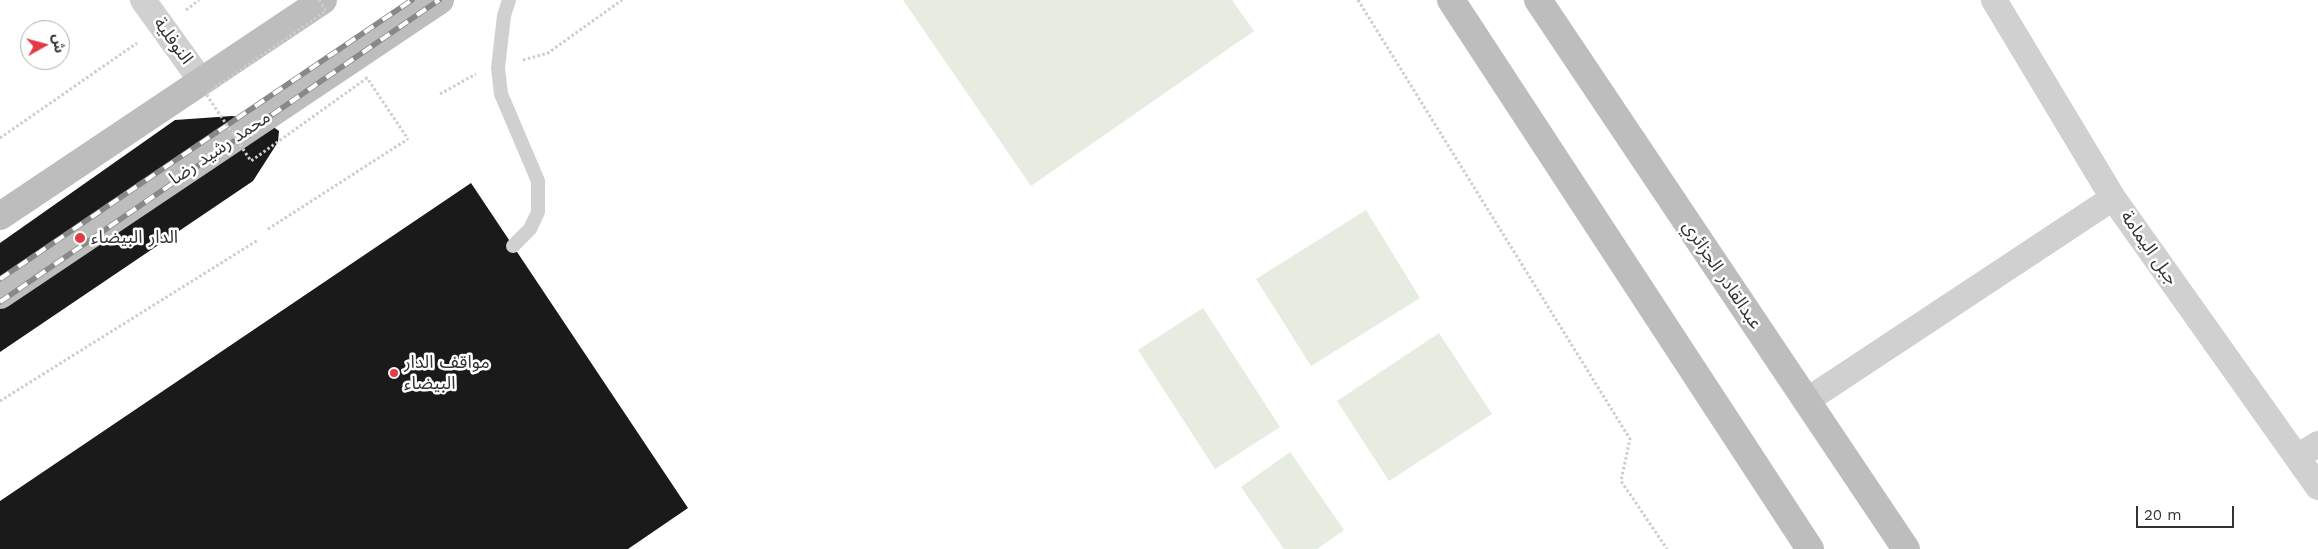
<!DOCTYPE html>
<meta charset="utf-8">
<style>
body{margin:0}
#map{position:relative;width:2318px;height:549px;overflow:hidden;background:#fff;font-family:"Work Sans","Noto Sans Arabic",sans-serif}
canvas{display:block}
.north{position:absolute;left:20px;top:20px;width:50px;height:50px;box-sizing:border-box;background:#fff;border:1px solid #adadad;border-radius:50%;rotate:83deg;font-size:14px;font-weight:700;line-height:20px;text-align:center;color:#333}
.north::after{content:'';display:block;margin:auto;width:18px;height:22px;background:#e63946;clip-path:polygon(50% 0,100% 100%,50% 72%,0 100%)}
.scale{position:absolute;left:2136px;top:506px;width:98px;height:22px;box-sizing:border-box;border:2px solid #333;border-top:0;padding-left:6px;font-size:15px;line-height:18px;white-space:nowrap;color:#333;-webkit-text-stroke:4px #fff;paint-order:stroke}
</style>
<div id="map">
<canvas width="2318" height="549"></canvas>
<div class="north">ش</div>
<div class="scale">20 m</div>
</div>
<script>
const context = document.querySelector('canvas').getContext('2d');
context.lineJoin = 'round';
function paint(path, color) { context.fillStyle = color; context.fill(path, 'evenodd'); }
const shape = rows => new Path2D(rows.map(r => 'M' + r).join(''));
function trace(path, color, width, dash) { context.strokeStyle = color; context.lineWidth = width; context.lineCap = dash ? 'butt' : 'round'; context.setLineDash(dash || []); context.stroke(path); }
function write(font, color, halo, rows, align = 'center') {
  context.font = font + ' "Work Sans","Noto Sans Arabic",sans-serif'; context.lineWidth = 5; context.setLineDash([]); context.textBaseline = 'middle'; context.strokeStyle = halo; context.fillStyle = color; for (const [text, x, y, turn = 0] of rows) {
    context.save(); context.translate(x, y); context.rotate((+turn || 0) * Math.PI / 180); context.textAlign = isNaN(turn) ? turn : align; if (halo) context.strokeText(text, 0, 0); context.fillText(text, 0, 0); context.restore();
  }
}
const green = shape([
 [903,0,1232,0,1254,31,1031,186],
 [1366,210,1420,298,1311,366,1256,279],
 [1203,308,1280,427,1215,469,1138,350],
 [1439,333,1492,414,1389,481,1337,401],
 [1290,452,1344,530,1317,549,1284,549,1241,487]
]);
const building = shape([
 [232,116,254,119,272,126,279,131,278,142,253,181,0,352,0,243,175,120],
 [471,183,688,508,628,549,0,549,0,501]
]);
const path = shape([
 [1358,0,1630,439,1621,481,1667,549],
 [186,10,199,0],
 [523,60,548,53,622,0],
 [440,94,476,74],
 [0,138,137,43],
 [268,229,408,139],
 [0,401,258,240]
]);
const lane = shape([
 [509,0,504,16,498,68,501,94,538,181,538,212,530,229,513,246]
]);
const street = shape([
 [143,0,202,82],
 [1994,0,2113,198,2318,487],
 [1806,401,2113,198],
 [2297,457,2318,444]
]);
const secondary = shape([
 [1451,0,1810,549],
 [1538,0,1906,549],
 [0,216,323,0],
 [0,295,440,0]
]);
const rail = shape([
 [0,279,412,0],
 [0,302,439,0]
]);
const pathBridge = shape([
 [319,0,326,11,206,94,251,161,367,78,408,139]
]);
const markers = [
 [80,238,6,"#e63946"],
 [394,373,5,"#e63946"]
];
const streetNames = [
 ["النوفلية",173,41,54],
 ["محمد رشيد رضا",220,148,-34],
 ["جبل اليمامة",2149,248,55],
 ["عبدالقادر الجزائري",1722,275,56]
];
const poiNames = [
 ["الدار البيضاء",91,238],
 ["مواقف الدار",404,363],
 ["البيضاء",404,384]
];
paint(green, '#e6ecdf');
paint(building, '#1a1a1a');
trace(path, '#cdcdcd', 3, [2.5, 2.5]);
trace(lane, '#d0d0d0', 14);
trace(street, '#d0d0d0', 26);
trace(secondary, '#bdbdbd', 28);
trace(rail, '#888', 5.5);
trace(rail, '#fff', 4, [11]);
trace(pathBridge, '#cdcdcd', 3, [2.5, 2.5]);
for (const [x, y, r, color] of markers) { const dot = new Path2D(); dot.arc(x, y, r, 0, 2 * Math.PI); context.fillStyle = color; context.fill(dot); trace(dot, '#fff', 2); }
write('18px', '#333', '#fff', streetNames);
write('18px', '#333', '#fff', poiNames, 'left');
</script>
